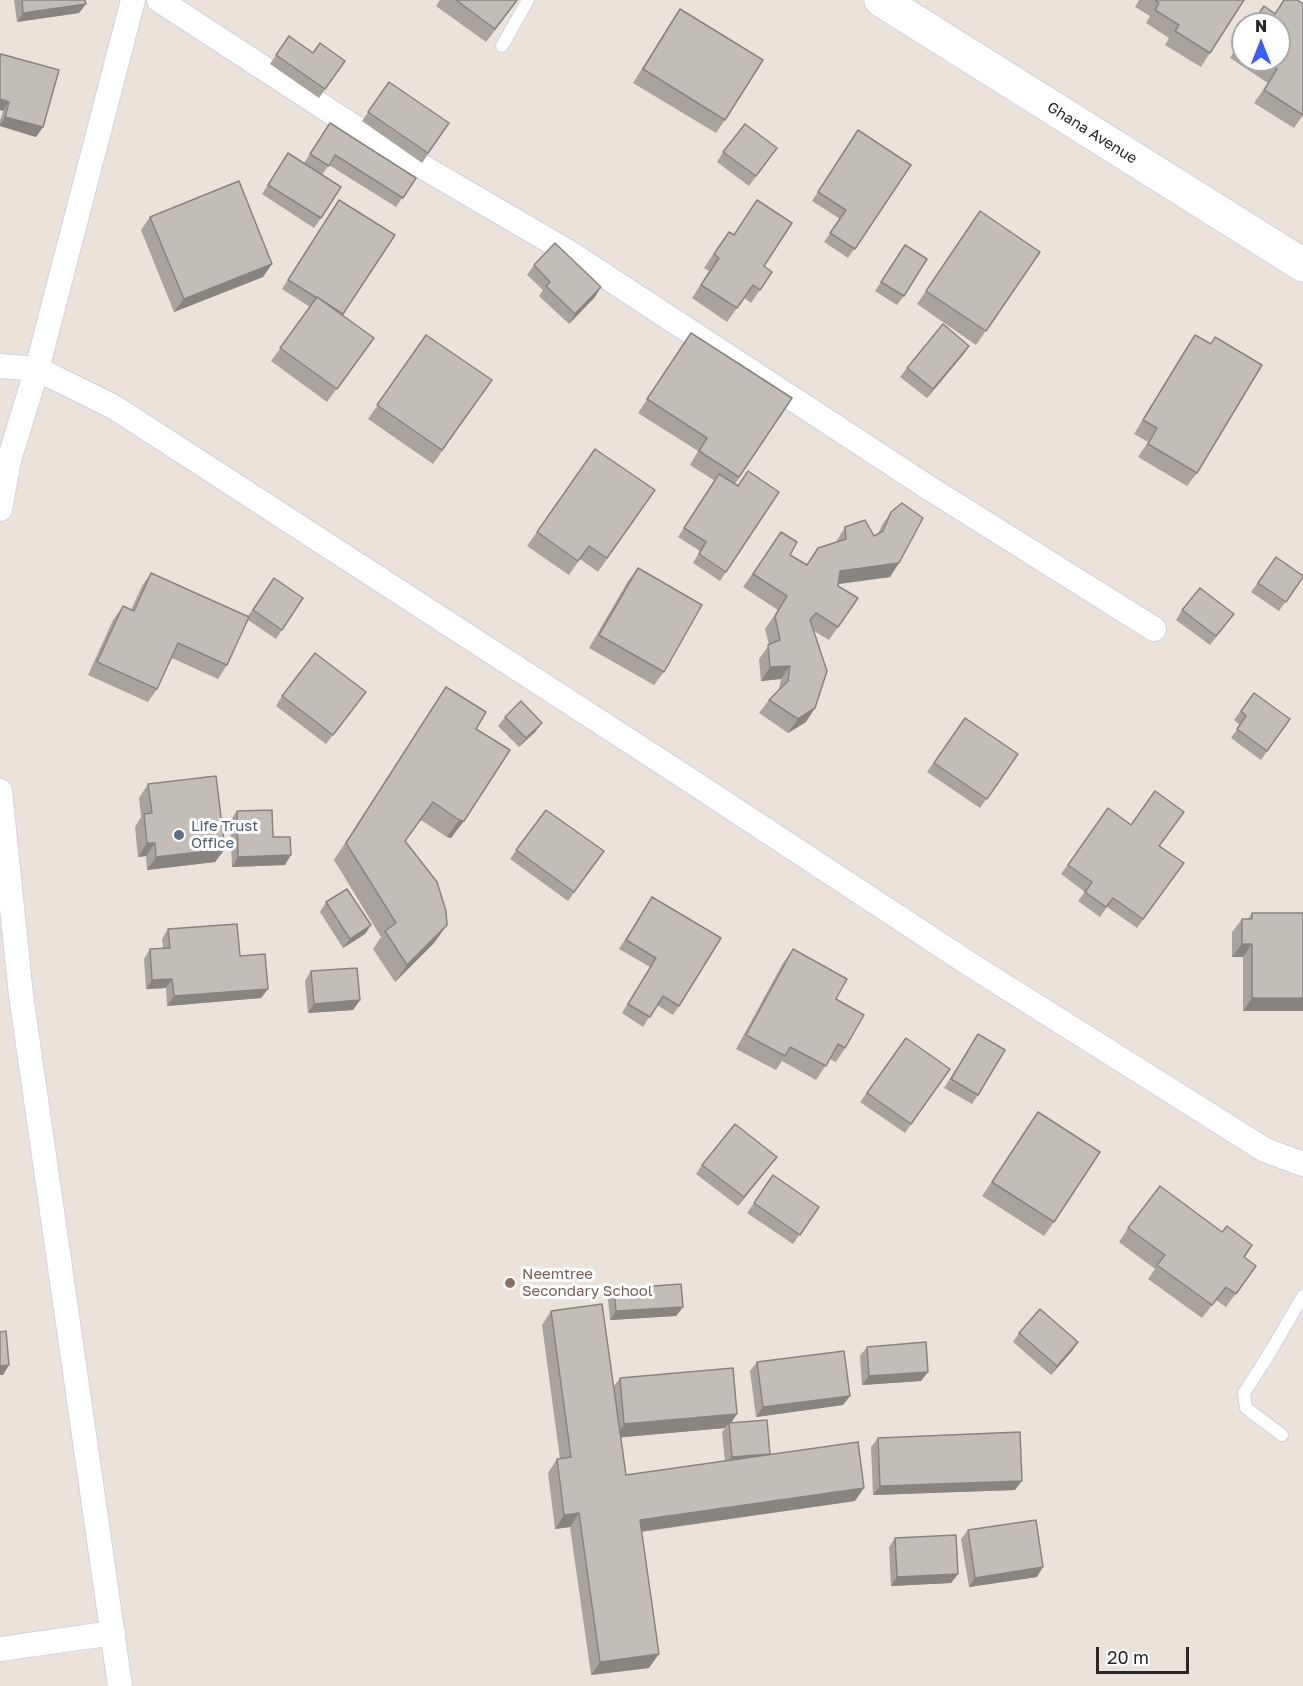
<!DOCTYPE html>
<style>
body{margin:0}
#map{position:relative;width:1303px;height:1686px;overflow:hidden;background:#ebe3da;font-family:"Golos Text",sans-serif}
canvas{display:block}
.north{position:absolute;left:1231px;top:12px;width:60px;height:60px;box-sizing:border-box;background:#fff;border:2px solid #a9a9a9;border-radius:50%;rotate:0deg;font-size:16px;font-weight:700;line-height:24px;text-align:center;color:#282828}
.north::after{content:'';display:block;margin:auto;width:21px;height:27px;background:#395ef9;clip-path:polygon(50% 0,100% 100%,50% 72%,0 100%)}
.scale{position:absolute;left:1096px;top:1647px;width:93px;height:27px;box-sizing:border-box;border:3px solid #282828;border-top:0;padding-left:8px;font-size:18px;line-height:21px;white-space:nowrap;color:#282828;-webkit-text-stroke:4px #fff;paint-order:stroke}
</style>
<div id="map">
<canvas width="1303" height="1686"></canvas>
<div class="north">N</div>
<div class="scale">20 m</div>
</div>
<script>
const context = document.querySelector('canvas').getContext('2d');
context.lineJoin = 'round';
const shape = rows => new Path2D(rows.map(r => 'M' + r).join(''));
function trace(path, color, width, dash) { context.strokeStyle = color; context.lineWidth = width; context.lineCap = dash ? 'butt' : 'round'; context.setLineDash(dash || []); context.stroke(path); }
function paint(path, color) { context.fillStyle = color; context.fill(path, 'evenodd'); }
function write(font, color, halo, rows, align = 'center') {
  context.font = font + ' "Golos Text",sans-serif'; context.lineWidth = 6; context.setLineDash([]); context.textBaseline = 'middle'; context.strokeStyle = halo; context.fillStyle = color; for (const [text, x, y, turn = 0] of rows) {
    context.save(); context.translate(x, y); context.rotate((+turn || 0) * Math.PI / 180); context.textAlign = isNaN(turn) ? turn : align; if (halo) context.strokeText(text, 0, 0); context.fillText(text, 0, 0); context.restore();
  }
}
const lane = shape([
 [502,46,528,0],
 [1282,1435,1246,1408,1244,1393,1269,1354,1303,1296]
]);
const street = shape([
 [159,0,348,123,570,253,926,486,1154,629],
 [0,366,37,369,114,407,685,777,971,965,1265,1150,1303,1164],
 [0,509,9,460,37,369,133,0],
 [0,791,21,995,120,1686],
 [0,1649,113,1633]
]);
const secondary = shape([
 [881,0,1303,265]
]);
const wall = shape([
 [14,0,85,0,79,13,17,22],
 [440,0,518,0,486,42,436,6],
 [1139,0,1244,0,1201,67,1165,45,1169,38,1146,23,1150,16,1135,7],
 [1284,0,1303,4,1303,115,1294,128,1254,103,1268,83,1230,58,1243,37,1243,60,1279,60,1279,24,1252,24,1264,6,1275,13],
 [680,9,725,120,716,133,633,83,671,22],
 [289,36,313,53,345,61,319,98,270,64],
 [1,54,43,127,36,137,0,126,0,120,3,111,0,110,0,55],
 [389,82,449,123,422,163,362,121],
 [330,123,416,178,396,207,329,165,322,175,321,218,314,228,262,194,282,163,304,163],
 [858,130,911,165,848,258,824,242,840,219,812,201],
 [777,148,749,186,717,162,723,152],
 [333,209,343,315,374,338,327,402,271,361,310,307,282,289],
 [980,211,1040,252,976,345,917,304],
 [150,217,263,277,174,312,141,230],
 [719,245,764,266,772,272,751,303,744,298,727,322,692,298,709,271,704,268],
 [905,245,904,296,897,305,875,291],
 [534,265,595,297,569,324,539,296,543,290,527,275],
 [691,333,792,398,735,484,738,486,779,492,720,581,693,563,700,551,678,537,715,481,690,465,698,451,638,413],
 [426,335,492,380,433,464,368,419],
 [1195,335,1210,344,1215,337,1197,473,1187,486,1138,457,1148,442,1134,434,1186,348],
 [969,346,927,398,900,377,907,368],
 [595,449,655,490,598,572,580,559,569,575,527,546],
 [891,512,890,577,838,584,838,586,858,598,829,640,814,631,806,722,788,733,759,713,769,700,779,689,781,679,761,681,759,659,769,645,765,629,778,610,743,587,781,532,790,555,807,564,818,548,836,542,845,527,874,536,878,534,882,525],
 [1276,557,1303,577,1279,611,1251,592],
 [638,568,664,672,654,685,589,648,628,581],
 [151,573,248,616,274,578,303,598,276,639,248,620,227,665,218,679,172,658,157,689,148,702,88,675,113,620,123,606,131,610,142,586],
 [1182,610,1227,623,1210,645,1176,620],
 [446,687,476,729,510,750,451,838,447,837,421,820,405,841,434,943,395,982,373,949,381,937,334,860],
 [1254,693,1290,719,1261,760,1231,738,1240,725,1234,720],
 [282,696,359,701,326,744,276,706],
 [505,717,542,723,535,732,519,747,498,726],
 [965,718,1018,754,980,808,927,772],
 [148,784,225,849,215,862,147,870,146,856,138,857,135,827,141,817,139,798],
 [1108,808,1184,863,1137,928,1107,907,1100,917,1078,901,1085,892,1061,874],
 [546,810,604,851,568,901,510,859],
 [237,811,273,837,285,865,232,867,230,821],
 [652,897,679,1006,673,1015,657,1005,643,1027,622,1013,650,967,619,949],
 [326,902,371,925,365,934,343,948,320,912],
 [1252,913,1303,1011,1243,1011,1243,957,1232,957,1232,932,1242,919,1248,919],
 [168,929,240,956,268,989,261,998,167,1006,166,988,146,989,144,959,150,949,163,948,162,939],
 [793,949,836,999,845,1048,836,1062,830,1059,816,1080,782,1061,776,1070,736,1049,783,963],
 [311,971,360,1000,353,1010,308,1013,305,981],
 [978,1034,978,1095,972,1104,944,1088],
 [906,1038,950,1069,905,1133,860,1102],
 [1038,1112,1054,1222,1044,1236,982,1196],
 [777,1157,738,1206,696,1174,702,1165],
 [773,1175,819,1207,793,1244,747,1213],
 [1128,1228,1244,1257,1256,1266,1226,1307,1216,1300,1202,1318,1148,1279,1155,1269,1119,1242],
 [614,1289,683,1307,676,1316,610,1320,608,1299],
 [551,1311,614,1386,620,1378,731,1423,770,1455,855,1501,641,1532,649,1668,591,1675,570,1527,555,1529,548,1473,557,1459,560,1459,542,1325],
 [725,1428,722,1432,725,1461,626,1475,621,1437],
 [1019,1333,1078,1342,1072,1351,1051,1375,1013,1342],
 [867,1347,928,1372,921,1381,862,1385,860,1356],
 [757,1362,850,1396,843,1405,756,1417,750,1371],
 [878,1438,1015,1490,873,1495,871,1447],
 [968,1530,1037,1577,969,1587,961,1539],
 [895,1538,958,1574,951,1583,891,1586,889,1547]
]);
const shadedWall = shape([
 [86,4,79,13,17,22,23,13],
 [0,99,9,102,3,111,0,110],
 [5,117,43,127,36,137,0,126,0,124],
 [272,264,263,277,174,312,184,299],
 [601,287,595,297,569,324,575,314],
 [969,346,963,355,927,398,933,389],
 [899,563,890,577,831,585,840,571],
 [790,666,781,679,761,681,770,667],
 [815,708,806,722,788,733,798,719],
 [542,723,535,732,519,747,526,738],
 [459,820,464,821,451,838,447,837],
 [147,843,155,843,146,856,138,857],
 [225,849,215,862,147,870,156,857],
 [291,855,285,865,232,867,238,857],
 [371,925,365,934,343,948,350,939],
 [447,925,434,943,395,982,407,965],
 [1242,944,1252,944,1243,957,1232,957],
 [172,979,166,988,146,989,152,980],
 [268,989,261,998,167,1006,174,996],
 [1252,998,1303,998,1303,1011,1243,1011],
 [360,1000,353,1010,308,1013,314,1004],
 [777,1157,770,1166,738,1206,744,1197],
 [683,1307,676,1316,610,1320,616,1311],
 [1078,1342,1072,1351,1051,1375,1057,1366],
 [9,1365,3,1375,0,1375,0,1366],
 [928,1372,921,1381,862,1385,869,1376],
 [850,1396,843,1405,756,1417,763,1407],
 [737,1414,729,1426,729,1423,725,1428,615,1438,624,1424],
 [770,1454,725,1466,732,1457],
 [1022,1481,1015,1490,873,1495,880,1486],
 [864,1488,855,1501,630,1533,640,1520],
 [579,1513,570,1527,555,1529,564,1515],
 [1043,1567,1037,1577,969,1587,975,1578],
 [958,1574,951,1583,891,1586,897,1577],
 [659,1654,649,1668,591,1675,600,1662]
]);
const building = shape([
 [22,0,85,0,86,4,23,13,22,0],
 [456,0,517,0,495,29,456,0],
 [1155,0,1244,0,1210,53,1175,31,1179,25,1155,10,1159,3,1155,0],
 [1284,0,1297,0,1303,4,1303,115,1264,90,1277,69,1263,60,1279,60,1279,24,1252,24,1264,6,1275,14,1284,0],
 [680,9,763,60,725,120,643,69,680,9],
 [289,36,313,53,320,43,345,61,325,89,276,55,289,36],
 [1243,39,1243,47,1239,45,1243,39],
 [1,54,59,70,43,127,5,117,9,102,0,99,0,57,1,54],
 [389,82,449,123,428,153,368,112,389,82],
 [330,123,416,178,403,198,335,155,329,166,310,154,330,123],
 [745,124,777,148,756,176,723,152,745,124],
 [858,130,911,165,855,249,830,233,846,210,818,192,858,130],
 [288,153,341,187,321,218,268,185,288,153],
 [239,181,272,264,184,299,150,217,239,181],
 [339,200,395,235,343,314,317,297,317,298,288,280,339,200],
 [757,200,792,223,764,266,772,272,760,290,753,285,737,308,701,285,719,258,714,254,729,232,734,235,757,200],
 [980,211,1040,252,986,331,926,291,980,211],
 [555,243,601,287,575,314,546,286,550,282,534,265,555,243],
 [905,245,927,259,904,296,881,282,905,245],
 [317,297,374,338,337,389,280,348,317,297],
 [943,324,969,346,933,389,907,368,943,324],
 [691,333,792,398,739,477,699,451,707,438,647,399,691,333],
 [426,335,492,380,442,450,377,405,426,335],
 [1195,335,1211,344,1215,337,1262,365,1197,473,1148,444,1157,428,1143,420,1195,335],
 [595,449,655,490,607,558,589,546,578,561,537,532,595,449],
 [748,471,779,492,726,572,699,554,706,542,684,528,719,474,738,486,748,471],
 [902,503,923,518,899,563,840,571,838,586,858,598,838,627,816,613,810,620,827,671,815,708,798,719,769,700,788,681,790,666,770,667,768,645,780,640,775,616,787,596,753,574,781,532,797,542,790,555,807,565,818,548,846,539,845,527,865,520,874,536,883,531,891,512,902,503],
 [1276,557,1303,576,1303,577,1286,602,1258,583,1276,557],
 [638,568,702,605,664,672,599,635,638,568],
 [151,573,249,617,227,665,178,643,157,689,97,662,123,606,134,611,151,573],
 [274,578,303,598,282,630,253,610,274,578],
 [1200,588,1234,614,1216,636,1182,610,1200,588],
 [315,653,366,692,333,735,282,696,315,653],
 [446,687,486,712,476,729,510,750,464,821,459,820,433,802,405,841,437,882,446,911,447,925,407,965,385,931,396,923,346,843,446,687],
 [1254,693,1290,719,1267,751,1237,729,1246,716,1241,711,1254,693],
 [521,701,542,723,526,738,505,717,521,701],
 [965,718,1018,754,987,799,934,763,965,718],
 [216,776,225,849,156,857,155,843,147,843,144,814,152,813,148,784,216,776],
 [1155,791,1184,812,1159,846,1184,863,1143,919,1113,898,1106,907,1085,892,1092,882,1068,865,1108,808,1131,825,1155,791],
 [272,810,273,837,290,837,291,855,238,857,237,811,272,810],
 [546,810,604,851,574,892,516,850,546,810],
 [347,889,371,925,350,939,326,902,347,889],
 [652,897,721,938,679,1006,663,996,650,1017,628,1004,656,958,626,940,652,897],
 [1252,913,1303,913,1303,998,1252,998,1252,944,1242,944,1242,919,1252,919,1252,913],
 [237,924,240,956,265,954,268,989,174,996,172,979,152,980,150,949,170,948,168,929,237,924],
 [793,949,847,979,836,999,864,1015,845,1048,838,1044,826,1066,790,1047,785,1056,746,1035,793,949],
 [357,968,360,1000,314,1004,311,971,357,968],
 [978,1034,1005,1050,978,1095,951,1079,978,1034],
 [906,1038,950,1069,911,1124,867,1093,906,1038],
 [1038,1112,1100,1152,1054,1222,992,1182,1038,1112],
 [735,1124,777,1157,744,1197,702,1165,735,1124],
 [773,1175,819,1207,800,1235,754,1203,773,1175],
 [1160,1186,1222,1232,1227,1226,1252,1245,1244,1257,1256,1266,1236,1294,1226,1287,1212,1305,1157,1265,1165,1255,1128,1228,1160,1186],
 [681,1284,683,1307,616,1311,614,1289,681,1284],
 [602,1304,626,1475,858,1442,864,1488,640,1520,659,1654,600,1662,579,1513,564,1515,557,1459,571,1457,551,1311,602,1304],
 [1040,1309,1078,1342,1057,1366,1019,1333,1040,1309],
 [6,1331,9,1365,0,1366,0,1332,6,1331],
 [926,1342,928,1372,869,1376,867,1347,926,1342],
 [844,1351,850,1396,763,1407,757,1362,844,1351],
 [733,1368,737,1414,624,1424,620,1378,733,1368],
 [767,1420,770,1454,732,1457,729,1423,767,1420],
 [1020,1432,1022,1481,880,1486,878,1438,1020,1432],
 [1036,1520,1043,1567,975,1578,968,1530,1036,1520],
 [956,1535,958,1574,897,1577,895,1538,956,1535]
]);
const markers = [
 [179,835,6,"#5c6f8a"],
 [510,1283,6,"#8d6e63"]
];
const streetNames = [
 ["Ghana Avenue",1092,133,32]
];
const serviceNames = [
 ["Life Trust",191,826],
 ["Office",191,843]
];
const educationNames = [
 ["Neemtree",522,1274],
 ["Secondary School",522,1291]
];
trace(lane, '#cfd3e2', 14);
trace(street, '#cfd3e2', 26);
trace(secondary, '#cfd3e2', 35);
trace(lane, '#fff', 12);
trace(street, '#fff', 24);
trace(secondary, '#fff', 33);
paint(wall, '#a8a39d');
paint(shadedWall, '#888480');
paint(building, '#c3bdb7');
trace(building, '#888480', 1.5);
for (const [x, y, r, color] of markers) { const dot = new Path2D(); dot.arc(x, y, r, 0, 2 * Math.PI); context.fillStyle = color; context.fill(dot); trace(dot, '#fff', 2); }
write('15px', '#282828', '#fff', streetNames);
write('15px', '#4e5e75', '#fff', serviceNames, 'left');
write('15px', '#785e54', '#fff', educationNames, 'left');
</script>
